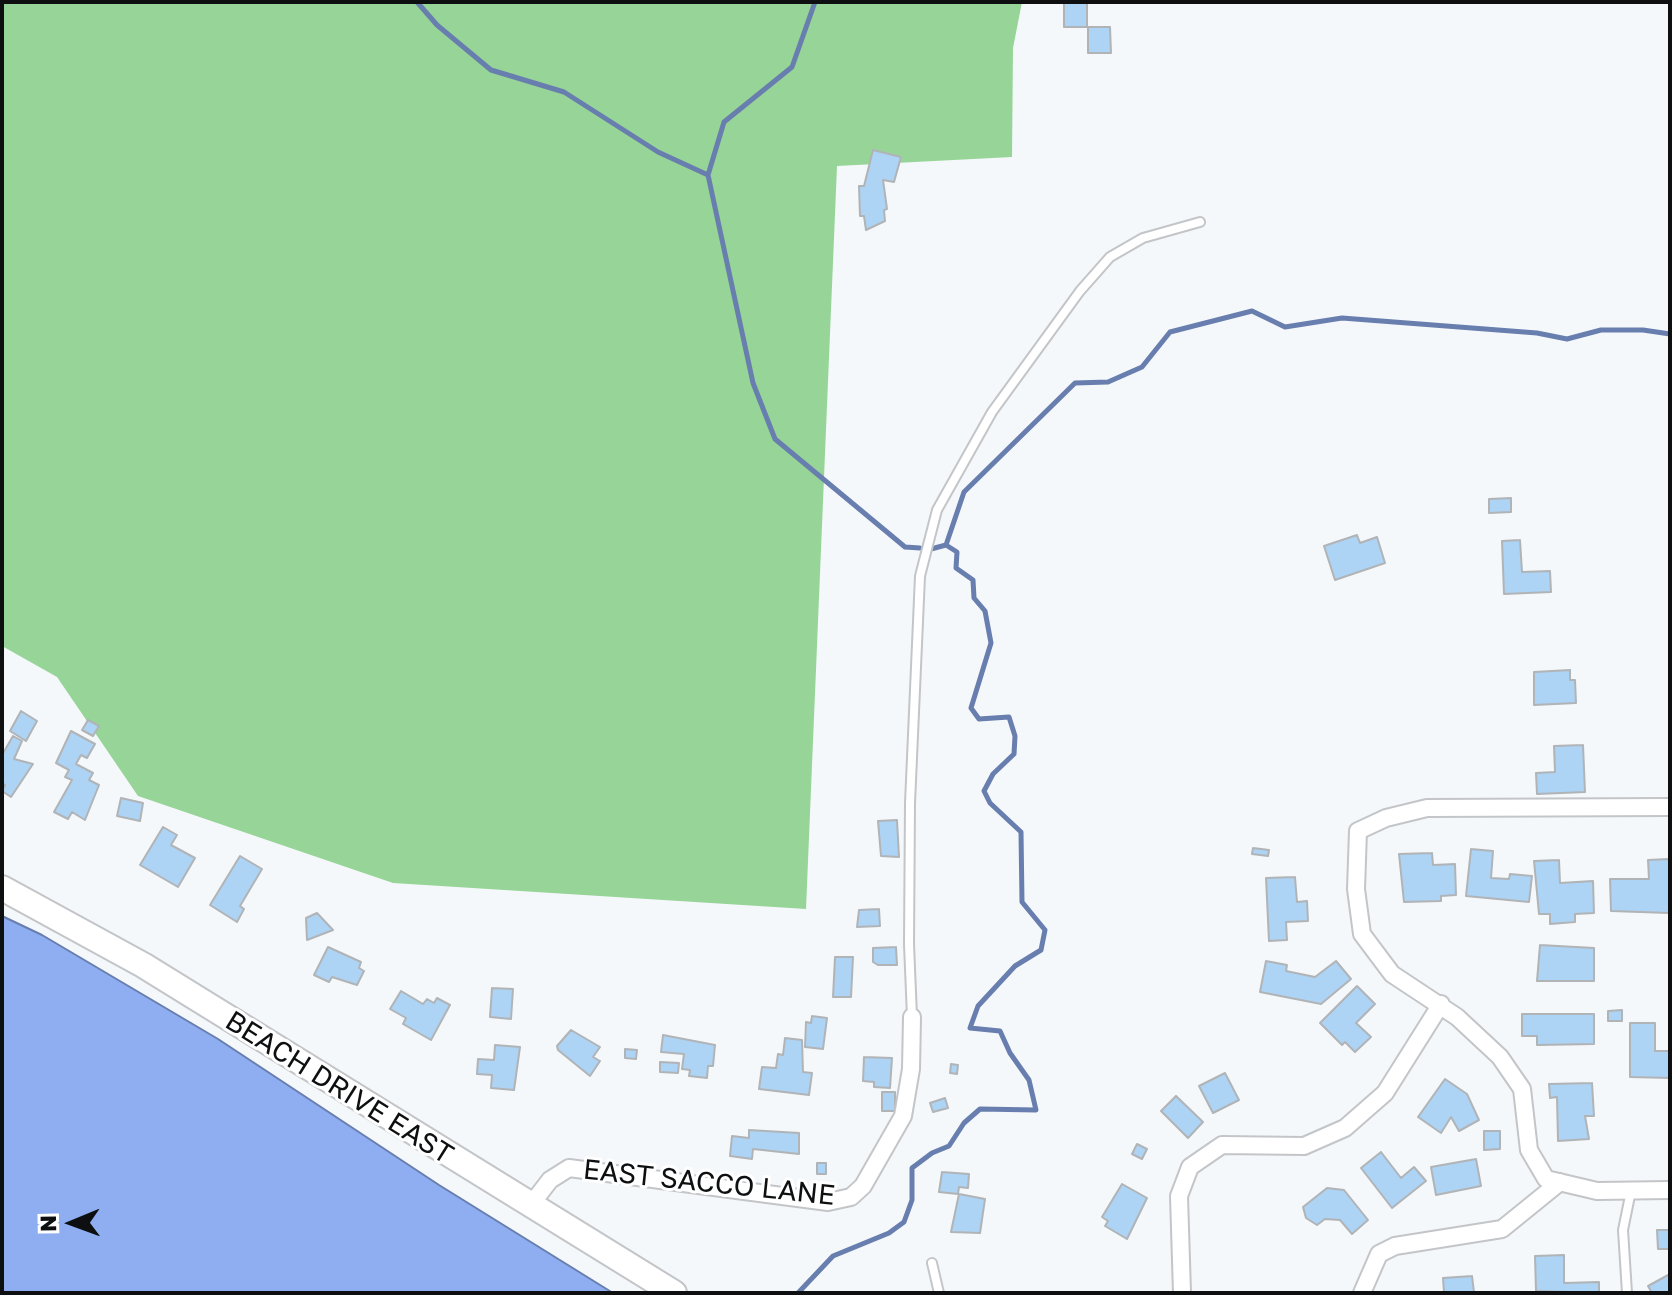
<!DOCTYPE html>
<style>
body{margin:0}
#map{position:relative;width:1672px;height:1295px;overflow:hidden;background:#f5f8fb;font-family:"Golos Text",sans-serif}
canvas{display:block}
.frame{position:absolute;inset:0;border:4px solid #0e0f10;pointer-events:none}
.north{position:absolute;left:32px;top:1183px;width:80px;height:80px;-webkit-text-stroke:6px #fff;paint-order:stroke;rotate:269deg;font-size:22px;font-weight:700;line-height:32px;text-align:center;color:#0e0f10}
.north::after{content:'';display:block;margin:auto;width:28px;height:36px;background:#0e0f10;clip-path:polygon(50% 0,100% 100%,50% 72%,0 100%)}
</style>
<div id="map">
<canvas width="1672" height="1295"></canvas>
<div class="frame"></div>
<div class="north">N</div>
</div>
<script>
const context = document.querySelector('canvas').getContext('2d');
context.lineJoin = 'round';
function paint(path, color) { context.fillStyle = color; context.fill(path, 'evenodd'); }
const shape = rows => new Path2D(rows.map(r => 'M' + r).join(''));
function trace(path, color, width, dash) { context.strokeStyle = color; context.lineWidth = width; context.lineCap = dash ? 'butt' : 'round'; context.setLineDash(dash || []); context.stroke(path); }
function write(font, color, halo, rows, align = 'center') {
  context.font = font + ' "Golos Text",sans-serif'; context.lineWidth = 6; context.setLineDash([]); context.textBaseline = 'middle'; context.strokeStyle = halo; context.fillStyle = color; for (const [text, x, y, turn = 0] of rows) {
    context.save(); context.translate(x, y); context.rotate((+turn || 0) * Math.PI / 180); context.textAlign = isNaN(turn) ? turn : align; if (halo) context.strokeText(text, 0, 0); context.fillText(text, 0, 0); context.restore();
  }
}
const forest = shape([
 [2,2,1022,2,1013,48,1012,157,837,166,806,909,393,883,138,796,57,677,2,646]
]);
const water = shape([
 [2,916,42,935,218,1039,439,1185,613,1293,2,1293,2,916]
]);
const stream = shape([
 [417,2,437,25,491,70,564,92,658,152,708,175],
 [815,2,792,67,724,122,708,175,753,383,775,439,905,547,920,548],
 [946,545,964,492,1075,383,1108,382,1142,367,1170,332,1252,311,1285,327,1342,318,1537,333,1567,339,1601,330,1643,330,1670,334],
 [798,1293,833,1256,889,1233,904,1222,912,1200,912,1168,932,1153,949,1146,964,1123,980,1109,1036,1110,1029,1080,1010,1053,1000,1031,970,1028,978,1006,1015,966,1041,950,1045,930,1022,902,1021,832,990,803,984,791,993,774,1014,754,1015,736,1009,717,979,719,971,708,991,643,985,611,974,598,973,580,956,568,957,552,946,545,931,549]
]);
const building = shape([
 [1064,3,1087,3,1087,27,1064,27,1064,3],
 [1088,27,1110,27,1111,53,1088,53,1088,27],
 [873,150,901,157,894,182,883,180,887,209,884,210,885,221,866,230,864,216,860,216,859,186,864,186,873,150],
 [1511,498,1511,512,1489,513,1489,499,1511,498],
 [1357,535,1360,543,1377,537,1385,563,1335,580,1324,546,1357,535],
 [1520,540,1522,572,1550,571,1551,592,1504,594,1502,541,1520,540],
 [1570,670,1570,680,1575,680,1576,703,1534,705,1534,672,1570,670],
 [21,711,37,721,26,741,10,731,21,711],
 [88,720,99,726,93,736,82,730,88,720],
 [71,731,95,744,87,758,81,755,76,764,93,773,89,780,99,785,85,820,72,812,68,819,54,812,72,780,65,777,69,770,56,763,71,731],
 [13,736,22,741,14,759,33,764,11,797,2,791,5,785,2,783,2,755,13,736],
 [1583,745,1585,792,1537,794,1536,773,1555,772,1554,746,1583,745],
 [121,798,143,803,140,821,117,816,121,798],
 [897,820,899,857,881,856,878,821,897,820],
 [163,827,177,835,171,845,195,858,178,887,140,865,163,827],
 [1253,848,1269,850,1268,856,1252,854,1253,848],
 [1471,849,1493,851,1491,878,1509,879,1510,874,1532,876,1529,902,1466,896,1471,849],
 [1432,853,1433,865,1455,864,1456,895,1441,896,1441,901,1404,902,1399,854,1432,853],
 [240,856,262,869,240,906,244,909,237,922,210,905,240,856],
 [1669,859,1669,913,1611,911,1610,879,1649,879,1648,860,1669,859],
 [1559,860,1560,883,1593,881,1594,913,1575,914,1575,922,1550,924,1550,914,1539,914,1534,861,1559,860],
 [1295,877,1297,902,1307,901,1308,921,1286,922,1287,940,1269,941,1266,878,1295,877],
 [879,909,880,926,857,927,859,910,879,909],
 [317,913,333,930,307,940,306,918,317,913],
 [1540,945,1594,948,1594,981,1537,981,1540,945],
 [328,947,361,962,359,968,364,971,357,985,332,977,329,982,314,975,328,947],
 [896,947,897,965,878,965,873,962,873,948,896,947],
 [835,957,853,957,851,997,833,997,835,957],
 [1266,961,1287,965,1286,971,1315,977,1336,961,1351,979,1321,1004,1260,992,1266,961],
 [1357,986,1375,1004,1356,1023,1371,1037,1355,1052,1345,1042,1342,1045,1320,1023,1357,986],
 [492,988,513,989,511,1019,490,1017,492,988],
 [401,991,423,1004,427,999,434,1003,437,998,450,1005,431,1040,403,1024,406,1018,390,1009,401,991],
 [1622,1010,1622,1021,1608,1021,1608,1011,1622,1010],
 [1522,1014,1594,1014,1594,1044,1537,1045,1537,1036,1522,1036,1522,1014],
 [812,1016,827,1018,823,1049,805,1047,806,1022,811,1023,812,1016],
 [1630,1023,1655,1023,1655,1051,1670,1051,1670,1078,1630,1077,1630,1023],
 [571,1030,600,1047,593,1057,600,1061,590,1076,558,1050,557,1046,571,1030],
 [663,1035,715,1045,713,1066,708,1066,707,1078,689,1076,690,1070,682,1069,684,1054,661,1052,663,1035],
 [785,1038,802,1040,803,1072,812,1073,809,1095,759,1089,762,1067,776,1068,778,1054,783,1055,785,1038],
 [495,1045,520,1047,514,1090,491,1088,492,1075,477,1074,478,1059,494,1060,495,1045],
 [625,1049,637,1050,636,1059,625,1058,625,1049],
 [864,1057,892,1058,890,1088,874,1087,874,1082,863,1081,864,1057],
 [660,1062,679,1063,678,1073,660,1072,660,1062],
 [951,1064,958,1065,957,1074,950,1073,951,1064],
 [1225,1073,1239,1100,1213,1113,1199,1086,1225,1073],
 [1445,1079,1467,1094,1479,1120,1459,1131,1451,1117,1441,1133,1418,1117,1445,1079],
 [1592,1083,1594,1116,1585,1116,1589,1139,1558,1141,1557,1097,1550,1098,1549,1084,1592,1083],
 [882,1092,895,1092,895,1111,882,1111,882,1092],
 [1176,1096,1203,1122,1188,1138,1161,1111,1176,1096],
 [945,1098,948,1108,933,1112,930,1103,945,1098],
 [749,1130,799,1133,799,1154,753,1149,752,1159,730,1156,732,1136,749,1138,749,1130],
 [1484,1131,1500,1131,1500,1149,1484,1150,1484,1131],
 [1137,1144,1147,1149,1142,1159,1132,1154,1137,1144],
 [1381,1152,1401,1178,1414,1167,1426,1181,1392,1208,1361,1168,1381,1152],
 [1476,1159,1481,1186,1436,1195,1431,1167,1476,1159],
 [817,1163,826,1163,826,1174,817,1174,817,1163],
 [942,1172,969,1174,968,1188,959,1187,958,1194,939,1192,942,1172],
 [1122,1184,1147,1198,1127,1239,1105,1226,1108,1221,1102,1217,1122,1184],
 [1327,1188,1344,1190,1368,1220,1352,1234,1340,1220,1325,1219,1317,1225,1306,1218,1303,1207,1327,1188],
 [959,1194,985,1199,980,1233,951,1232,959,1194],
 [1657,1230,1670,1230,1670,1249,1658,1249,1657,1230],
 [1564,1255,1564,1283,1599,1282,1599,1293,1536,1291,1535,1256,1564,1255],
 [1670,1274,1670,1293,1652,1293,1648,1286,1670,1274],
 [1472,1276,1474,1292,1477,1293,1444,1293,1443,1278,1472,1276]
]);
const lane = shape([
 [912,1017,909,944,910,803,920,576,937,510,992,412,1080,291,1110,257,1143,238,1200,222],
 [932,1263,939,1293],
 [1627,1293,1623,1230,1631,1191]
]);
const street = shape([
 [1670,807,1427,808,1386,818,1358,831,1356,889,1362,934,1392,974,1457,1017,1500,1057,1522,1089,1529,1150,1546,1179,1597,1191,1670,1190],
 [530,1206,550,1180,569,1168,828,1202,851,1197,863,1186,903,1116,911,1069,912,1017],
 [1182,1293,1179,1196,1190,1167,1222,1145,1304,1146,1345,1128,1385,1093,1441,1004],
 [1362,1293,1379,1254,1395,1246,1502,1229,1560,1182]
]);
const secondary = shape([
 [2,888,143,965,674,1293]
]);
const streetNames = [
 ["BEACH DRIVE EAST",339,1088,32],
 ["EAST SACCO LANE",709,1183,6]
];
paint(forest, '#97d498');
paint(water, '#8eaef1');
trace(water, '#687eae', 2);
trace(stream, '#687eae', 5);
paint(building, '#add3f5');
trace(building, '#b1b4b6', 2);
trace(lane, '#c3c5c8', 12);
trace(street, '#c3c5c8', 20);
trace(secondary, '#c3c5c8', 28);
trace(lane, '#fff', 8);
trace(street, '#fff', 16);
trace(secondary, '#fff', 24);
write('28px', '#0e0f10', '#fff', streetNames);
</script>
